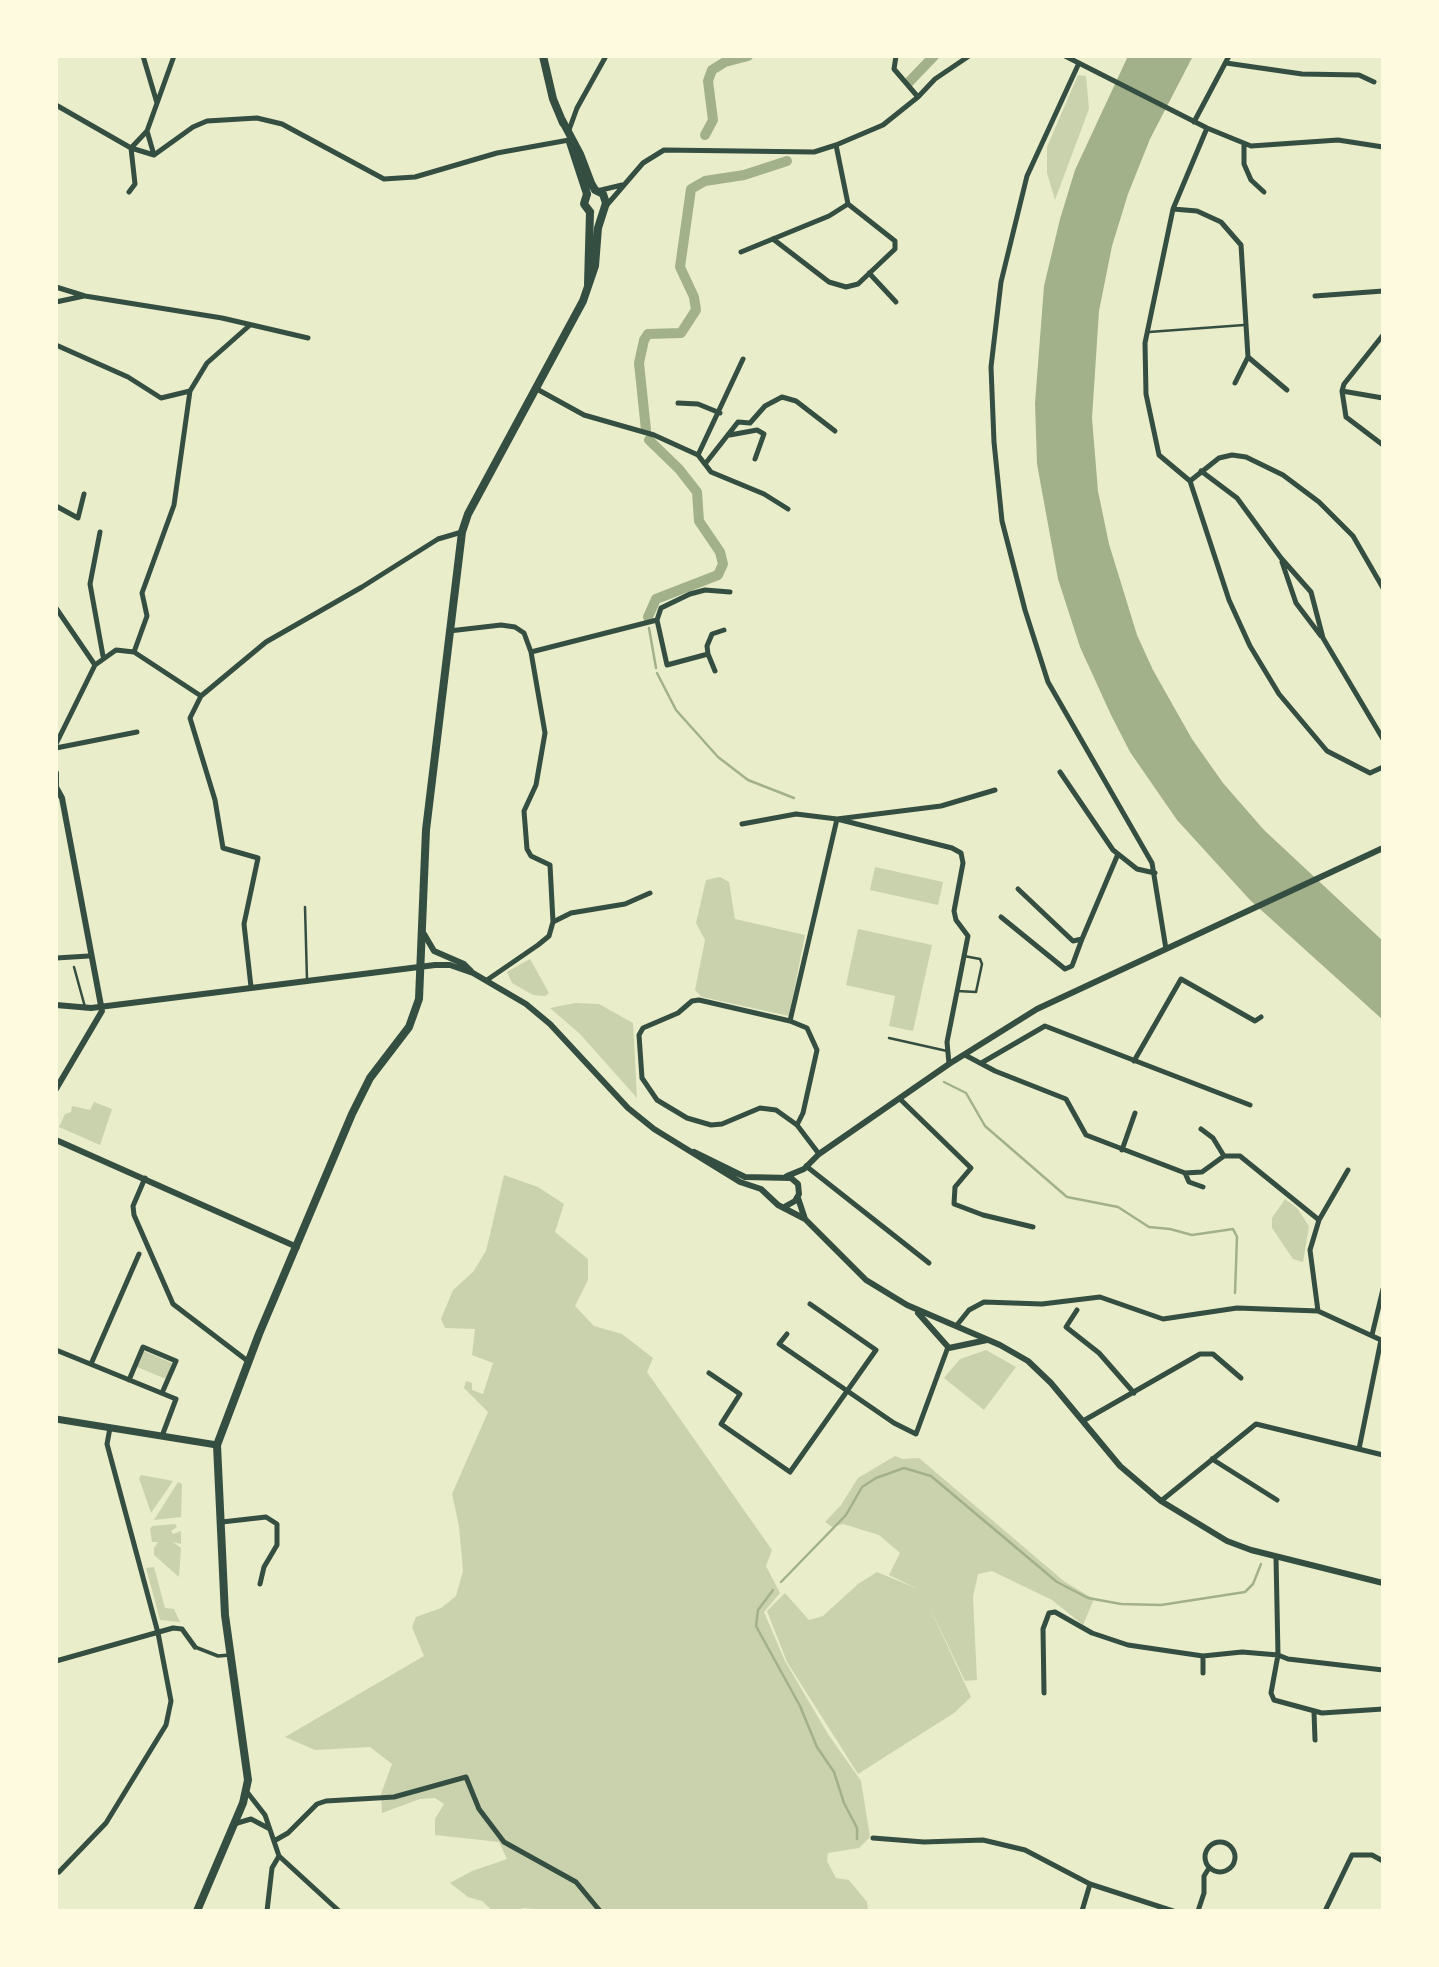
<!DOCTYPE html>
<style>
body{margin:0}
#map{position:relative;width:1439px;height:1967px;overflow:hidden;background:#e9edc9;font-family:Figtree,sans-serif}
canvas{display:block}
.frame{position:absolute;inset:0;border:58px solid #fefae0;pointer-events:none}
</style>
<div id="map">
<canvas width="1439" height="1967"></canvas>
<div class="frame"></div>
</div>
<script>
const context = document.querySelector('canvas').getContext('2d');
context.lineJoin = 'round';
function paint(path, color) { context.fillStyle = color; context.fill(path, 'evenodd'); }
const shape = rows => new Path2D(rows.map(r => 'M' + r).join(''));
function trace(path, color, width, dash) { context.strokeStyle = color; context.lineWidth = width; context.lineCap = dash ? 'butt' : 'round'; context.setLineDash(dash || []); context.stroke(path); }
const green = shape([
 [1078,75,1086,76,1089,109,1055,200,1047,173,1047,147],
 [875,867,943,882,938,905,870,890],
 [720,877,729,882,735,919,805,935,789,1016,702,997,695,990,705,940,696,923,706,880],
 [858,929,932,945,913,1031,889,1026,895,996,846,985],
 [530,959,549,993,545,996,533,995,512,983,507,972],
 [575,1003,599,1004,633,1023,637,1098,580,1034,550,1008],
 [94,1102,112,1109,100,1145,59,1127,65,1114,71,1112,72,1106,90,1110],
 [504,1175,538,1187,564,1204,555,1232,588,1259,588,1280,575,1306,594,1326,622,1334,653,1358,647,1372,772,1550,766,1566,780,1593,764,1612,785,1661,828,1734,861,1781,870,1837,859,1848,828,1853,827,1861,836,1878,849,1880,867,1902,868,1911,557,1911,522,1908,521,1911,493,1911,482,1901,468,1897,450,1883,472,1871,507,1859,499,1842,435,1835,435,1819,444,1804,435,1798,420,1799,382,1813,381,1794,392,1764,370,1747,315,1750,285,1737,424,1656,412,1627,416,1617,441,1608,456,1596,463,1571,459,1526,452,1494,488,1412,464,1388,466,1381,472,1383,472,1390,483,1394,493,1363,472,1355,475,1329,445,1328,441,1319,453,1290,473,1272,486,1251],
 [1285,1199,1297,1208,1309,1226,1303,1262,1293,1259,1272,1228,1272,1218],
 [986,1350,1016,1367,984,1410,944,1378,960,1359],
 [144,1351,172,1363,166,1379,137,1367],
 [895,1456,903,1459,919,1458,1065,1582,1094,1599,1083,1625,1052,1600,992,1571,978,1574,973,1597,977,1680,965,1681,928,1604,971,1697,954,1713,858,1774,787,1662,767,1611,785,1593,809,1620,823,1616,858,1584,877,1572,918,1589,889,1575,900,1553,879,1535,843,1524,832,1527,825,1522,841,1505,858,1478],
 [141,1475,173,1481,151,1513,139,1478],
 [178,1482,182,1484,181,1517,154,1520],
 [175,1524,177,1527,171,1531,173,1534,181,1531,181,1544,173,1542,181,1548,179,1577,154,1555,154,1548,158,1542,152,1542,150,1529,152,1526],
 [154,1567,165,1608,174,1609,180,1622,160,1620,146,1568]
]);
const water = shape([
 [1128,56,1193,56,1150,139,1128,194,1112,246,1099,311,1092,418,1098,491,1109,544,1137,635,1153,670,1192,739,1223,783,1264,830,1383,941,1383,1020,1250,900,1177,820,1130,752,1111,715,1080,647,1058,579,1037,464,1035,403,1044,286,1060,219,1075,170]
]);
const stream = shape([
 [649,628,656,668],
 [657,673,676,710,718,757,748,780,794,798],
 [944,1082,966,1093,985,1126,1067,1197,1118,1207,1149,1227,1170,1229,1192,1235,1233,1229,1237,1237,1235,1293],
 [781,1582,846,1515,862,1487,876,1478,904,1468,931,1476,1057,1582,1088,1598,1121,1604,1161,1605,1245,1592,1253,1584,1261,1564],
 [773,1590,758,1610,756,1626,800,1706,817,1747,834,1772,844,1803,857,1828,857,1839]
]);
const canal = shape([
 [909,82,934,56],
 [705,135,713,120,708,81,712,70,725,62,748,56],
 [646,430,639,363,644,340,648,334,681,333,696,310,694,297,680,267,691,189,705,181,744,175,787,161],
 [648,617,656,599,718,575,723,564,720,552,699,521,697,492,679,469,649,440]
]);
const service = shape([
 [1149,332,1244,325],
 [305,907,307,980],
 [74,967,85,1007],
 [957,991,976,992,982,964,980,959,964,956],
 [889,1038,947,1051]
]);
const pedestrian = shape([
 [195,1647,218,1656,230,1655]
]);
const minor = shape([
 [143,56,157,103],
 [896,56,894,69,918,97],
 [1065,56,1207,128,1251,146,1338,140,1383,147],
 [1079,63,1027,176,1001,282,991,367,994,442,1002,521,1025,610,1048,682,1152,863,1166,949],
 [1226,63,1302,74,1359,75,1374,82],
 [56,105,131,148,154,155,193,127,207,121,257,118,282,124,384,179,415,177,497,153,569,140],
 [1194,122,1229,56],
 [569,130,577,108,606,56],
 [147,131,154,155],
 [1244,144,1244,164,1251,180,1264,192],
 [597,191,622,185],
 [129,192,135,184,131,148,147,131,174,56],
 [606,206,643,163,664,150,814,152,836,145,883,125,918,97,935,79,969,56],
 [1173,209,1197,211,1221,222,1241,245,1248,357,1287,390],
 [773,239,829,282,846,287,858,284,895,249,895,241,848,204,836,145],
 [741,252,829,216,848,204],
 [869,273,896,302],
 [56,287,85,296,222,318,308,338],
 [1315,296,1383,291],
 [56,302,84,296],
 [1383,335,1344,384,1342,391,1346,417,1383,445],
 [56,345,128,377,161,398,190,391,207,363,250,325],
 [1235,383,1248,357],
 [535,388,584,415,654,435,698,455,711,472,764,494,788,509],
 [1342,391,1383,398],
 [678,403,698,404,720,413],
 [730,435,757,430,764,434,755,459],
 [698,455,743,359],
 [705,464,738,422,750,423,765,406,782,397,796,401,835,431],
 [1201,471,1237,498,1281,558,1311,592,1323,638,1383,739],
 [1190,481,1159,455,1146,394,1145,343,1173,209,1207,128],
 [1190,481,1229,600,1250,646,1279,694,1327,751,1370,773,1383,767],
 [1190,481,1219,458,1232,455,1246,457,1283,475,1319,502,1353,536,1383,588],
 [56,506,78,518,84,494],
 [100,532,90,584,103,656],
 [1282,562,1296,603,1321,636],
 [56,608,95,665],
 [657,620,667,665,708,654,707,646,712,634,724,630],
 [449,631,501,625,515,627,524,633,531,652,545,733,536,785,524,811,527,849,531,856,550,865,553,922],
 [134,652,147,616,142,593,174,505,190,391],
 [531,652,657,620,661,608,690,594,705,590,730,592],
 [708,654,715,671],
 [56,744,95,665,116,650,134,652,201,696],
 [56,748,137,732],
 [1060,772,1113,850,1137,869,1155,873],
 [742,824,796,814,837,819,941,806,995,790],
 [1018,889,1073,941,1082,939,1118,854],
 [1001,917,1065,969,1072,966,1082,939],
 [56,958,89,956],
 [487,980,538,945,549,936,553,922,571,913,625,904,650,893],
 [251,987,244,924,258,858,223,848,215,800,190,718,201,696,266,642,362,587,438,539,462,532],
 [790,1021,837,819,952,848,961,853,963,863,954,911,956,920,968,936,947,1042,949,1064],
 [965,1055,995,1071,1066,1099,1086,1135,1185,1173,1202,1172,1224,1156,1240,1156,1319,1220,1310,1250,1318,1311],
 [1134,1061,1181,979,1255,1021,1261,1017],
 [983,1062,1045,1026,1250,1105],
 [900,1099,971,1168,955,1187,954,1204,983,1215,1033,1227],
 [797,1125,803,1113,817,1050,807,1028,790,1021,699,1000,692,1001,678,1013,643,1028,639,1035,642,1078,657,1100,687,1118,711,1125,722,1124,760,1108,776,1110,797,1125,819,1154],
 [1201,1129,1213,1138,1224,1156],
 [1122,1150,1135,1113],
 [806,1166,929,1263],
 [1185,1173,1189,1182,1203,1187],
 [145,1178,133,1206,134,1215,173,1304,249,1362],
 [1319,1220,1348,1170],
 [1077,1310,1066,1327,1099,1353,1134,1393],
 [957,1325,969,1310,984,1302,1042,1304,1100,1297,1163,1319,1237,1308,1318,1311,1381,1340],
 [787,1334,779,1344,894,1423,916,1434,948,1347],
 [1372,1335,1383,1289],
 [56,1350,176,1399,162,1436],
 [91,1364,139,1254],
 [709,1373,740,1394,721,1424,790,1472,876,1350,810,1304],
 [129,1380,143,1347,176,1361,162,1393],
 [1083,1421,1200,1354,1213,1354,1241,1378],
 [1359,1449,1381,1340],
 [1212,1459,1277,1500],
 [1161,1501,1256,1424,1383,1455],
 [222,1522,266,1517,277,1524,277,1545,264,1567,260,1584],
 [1276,1557,1278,1655,1271,1693,1274,1700,1322,1713,1383,1709],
 [1203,1656,1203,1673],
 [56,1661,173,1628,182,1629,195,1647],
 [1044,1693,1043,1629,1049,1613,1055,1612,1092,1633,1128,1645,1203,1656,1242,1652,1278,1655,1288,1659,1383,1670],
 [1314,1712,1315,1740],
 [247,1792,265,1815,279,1856,339,1911],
 [234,1824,251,1819,268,1828],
 [873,1838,924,1842,983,1840,1025,1850,1090,1884,1173,1911],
 [274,1841,288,1833,317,1804,326,1801,394,1797,466,1777,479,1809,504,1842,576,1882,600,1911],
 '1205 1857a15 15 0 1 1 30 0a15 15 0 1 1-30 0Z',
 [59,1872,106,1823,166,1725,171,1701,158,1633,107,1444,110,1428],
 [267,1911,272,1868,279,1856],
 [1082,1911,1090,1884],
 [1198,1911,1204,1893,1204,1876,1209,1868],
 [1325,1911,1352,1855,1372,1855,1383,1861]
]);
const tertiary = shape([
 [56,773,56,785],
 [56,787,62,798,102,1011,56,1089],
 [424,934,434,951,464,964,471,971],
 [56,1005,91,1008,435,965,450,965,473,973,526,1004,550,1024,628,1108,654,1129,740,1182,761,1189,778,1205,805,1219,866,1280,907,1305,1000,1345,1028,1361,1051,1383,1120,1466,1161,1501,1227,1541,1251,1550,1383,1583],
 [56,1140,297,1247],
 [694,1152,745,1177,791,1178,798,1184,799,1194,795,1201,786,1206],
 [787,1176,804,1169,819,1154,949,1064,1037,1009,1383,848],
 [798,1198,805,1219],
 [918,1313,949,1348,987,1340]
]);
const secondary = shape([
 [56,1419,217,1445]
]);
const primary = shape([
 [543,56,553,99,563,123],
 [570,142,587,194],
 [587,194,584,204,590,212],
 [588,284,590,212],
 [197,1911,243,1803,248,1780,225,1615,217,1445,259,1334,352,1114,370,1078,409,1027,419,999,426,830,462,532,468,514,583,301,595,266,598,228,606,203,603,194,595,190,591,183,580,154,562,120]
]);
paint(green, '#cad2ad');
paint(water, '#a3b18a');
trace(stream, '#a3b18a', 2.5);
trace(canal, '#a3b18a', 10);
trace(service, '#344e41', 2.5);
trace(pedestrian, '#344e41', 3.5);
trace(minor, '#344e41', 5);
trace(tertiary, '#344e41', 6);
trace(secondary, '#344e41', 7);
trace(primary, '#344e41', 8);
</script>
